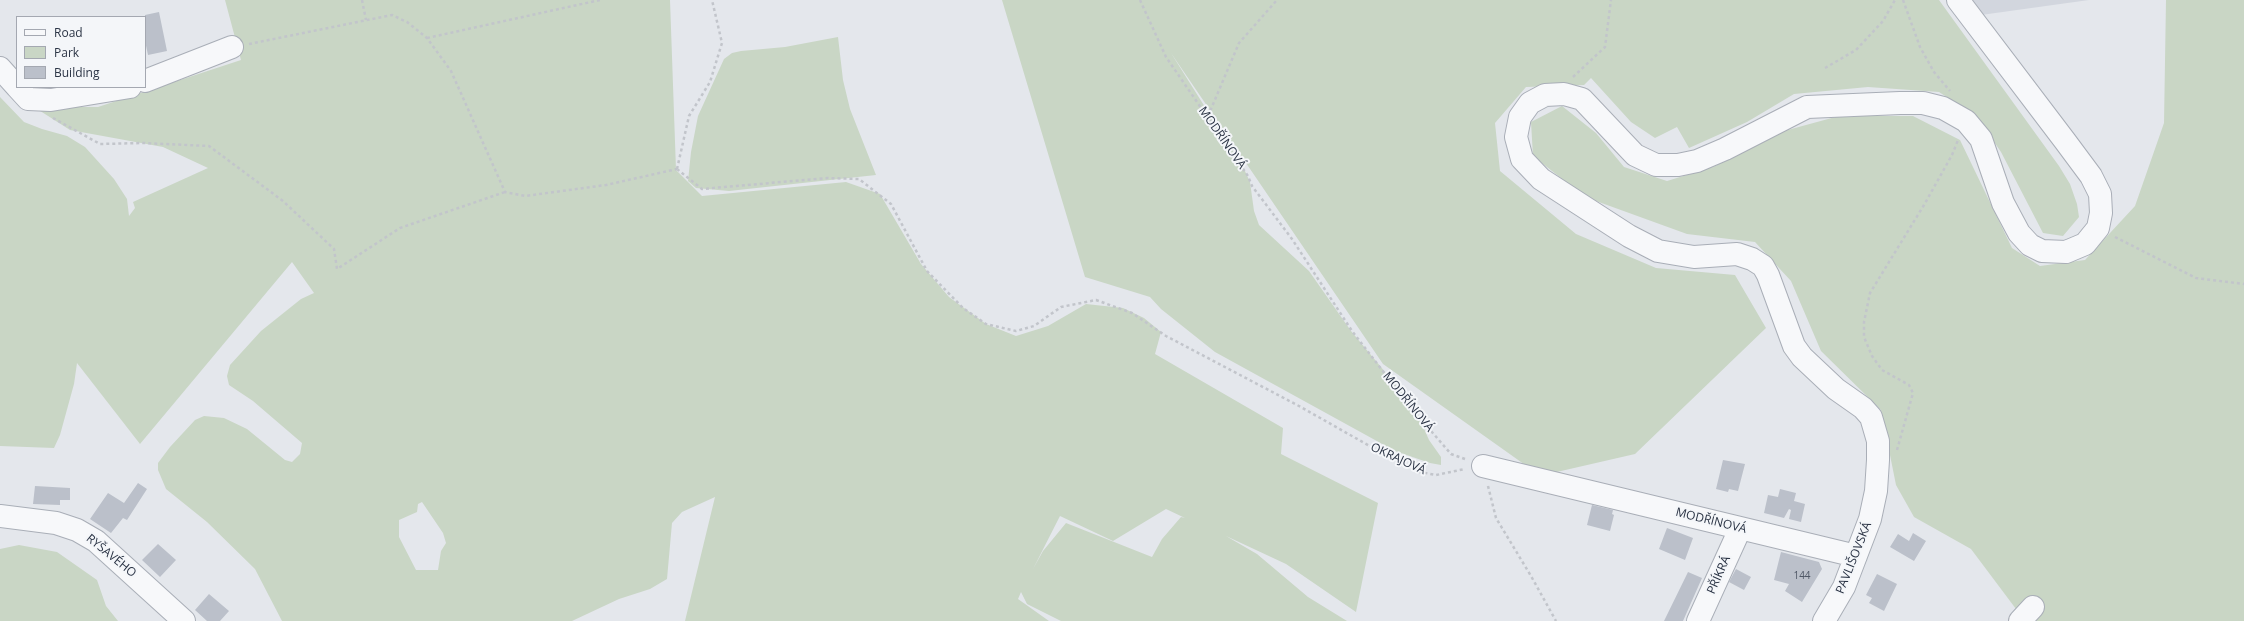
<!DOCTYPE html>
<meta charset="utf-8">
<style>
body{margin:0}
#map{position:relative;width:2244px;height:621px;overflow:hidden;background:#e4e7ec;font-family:"Open Sans",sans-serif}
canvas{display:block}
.legend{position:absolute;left:16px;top:16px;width:130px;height:72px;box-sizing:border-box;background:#f4f6f9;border:1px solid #a4a8b1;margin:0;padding:5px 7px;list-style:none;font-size:12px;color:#2b3445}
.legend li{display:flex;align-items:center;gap:8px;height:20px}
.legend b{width:20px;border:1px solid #a4a8b1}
</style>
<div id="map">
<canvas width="2244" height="621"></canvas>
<ul class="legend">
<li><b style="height:5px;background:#f7f8fa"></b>Road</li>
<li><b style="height:11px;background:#c9d6c5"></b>Park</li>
<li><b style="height:11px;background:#bbc0ca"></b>Building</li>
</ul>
</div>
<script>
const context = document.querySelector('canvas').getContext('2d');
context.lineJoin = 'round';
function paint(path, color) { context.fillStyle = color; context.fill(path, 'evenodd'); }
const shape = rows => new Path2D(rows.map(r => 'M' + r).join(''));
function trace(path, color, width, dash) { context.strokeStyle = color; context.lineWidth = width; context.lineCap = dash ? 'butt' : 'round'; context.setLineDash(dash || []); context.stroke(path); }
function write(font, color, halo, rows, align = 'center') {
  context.font = font + ' "Open Sans",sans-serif'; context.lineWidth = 4; context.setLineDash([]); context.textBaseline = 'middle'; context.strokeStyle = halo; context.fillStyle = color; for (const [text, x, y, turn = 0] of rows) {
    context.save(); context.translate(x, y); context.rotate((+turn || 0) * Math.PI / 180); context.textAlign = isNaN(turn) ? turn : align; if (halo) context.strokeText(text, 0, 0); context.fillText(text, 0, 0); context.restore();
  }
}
const built = shape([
 [1968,0,2089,0,1981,15]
]);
const green = shape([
 [225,0,670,0,676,170,702,196,846,182,880,194,921,264,949,297,986,324,1016,336,1048,326,1086,304,1123,308,1144,318,1161,332,1155,354,1283,428,1281,454,1378,503,1356,612,1286,564,1226,536,1257,554,1308,597,1347,621,1061,621,1027,604,1021,592,1018,599,1049,621,685,621,715,497,682,512,672,523,667,579,650,589,619,599,572,621,282,621,255,569,207,522,166,489,158,470,158,463,170,447,195,420,204,416,224,418,247,429,285,460,292,462,300,454,302,443,253,401,229,385,227,376,230,365,261,331,301,299,314,293,292,262,140,444,77,363,74,384,60,435,54,448,0,446,0,97,24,122,42,129,67,136,85,147,114,179,127,199,129,216,135,208,133,202,208,168,163,147,70,130,34,107,98,107,241,60],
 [422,502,443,533,446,543,441,551,438,570,416,570,399,537,399,520,417,512,418,504],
 [1166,509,1185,518,1181,517,1162,539,1152,557,1066,523,1043,551,1033,569,1060,516,1113,541],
 [1002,0,1939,0,2059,166,2070,184,2077,204,2079,217,2063,236,2043,233,2001,152,1977,117,1939,92,1868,87,1794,94,1747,122,1689,148,1677,127,1655,138,1631,122,1591,78,1584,85,1526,87,1495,123,1500,171,1576,234,1656,268,1735,275,1766,328,1635,454,1548,474,1528,467,1383,364,1171,53,1244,169,1250,182,1254,211,1259,225,1309,271,1351,331,1415,408,1429,440,1441,457,1441,465,1430,463,1395,451,1215,352,1161,309,1150,297,1085,277],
 [2166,0,2244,0,2244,621,2025,621,1971,549,1914,517,1896,485,1881,410,1821,351,1791,281,1755,242,1687,234,1585,197,1533,156,1531,122,1562,106,1596,133,1624,167,1667,181,1713,167,1784,131,1839,116,1913,116,1960,140,2012,248,2040,266,2085,260,2135,206,2164,123],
 [838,37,843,80,850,109,876,175,729,191,696,188,688,181,691,152,698,116,724,59,732,53,741,51,785,47],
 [19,545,57,552,97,580,106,606,118,621,0,621,0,549]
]);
const building = shape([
 [159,12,167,51,148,55,145,41,145,15],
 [1723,460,1745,464,1738,491,1729,489,1728,492,1716,489],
 [138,483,147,489,127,520,123,518,111,533,90,519,108,493,124,503],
 [35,486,70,488,70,500,60,500,60,505,33,504],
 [1780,489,1796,493,1794,501,1805,504,1801,522,1789,519,1791,510,1789,509,1784,518,1764,513,1768,495,1778,497],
 [1592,505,1613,510,1612,514,1614,515,1610,531,1587,525],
 [1667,528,1693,538,1685,560,1659,549],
 [1913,533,1926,541,1914,561,1890,547,1898,534,1909,541],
 [158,544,176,560,160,577,142,560],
 [1781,552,1819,562,1822,569,1802,602,1785,591,1789,584,1774,580],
 [1736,569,1751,577,1744,590,1729,582],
 [1688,572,1702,578,1683,621,1664,621],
 [1877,574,1897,584,1884,611,1869,603,1872,598,1866,595],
 [209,594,229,611,220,621,207,621,195,610]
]);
const path = shape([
 [362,0,366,20],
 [1140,0,1166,57,1248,176,1252,186,1292,239,1352,331,1412,409,1451,454,1465,459],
 [1903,0,1920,47,1934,72,1950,91],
 [427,38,600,0],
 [249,44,392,15,407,22,427,38,451,71,505,192,525,196,606,185,677,169],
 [1825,68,1856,50,1883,21,1895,0],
 [1573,77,1605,47,1611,0],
 [1208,116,1239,43,1277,0],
 [53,118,100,144,143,143,209,146,283,201,334,249,337,269,400,228,505,192],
 [677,169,702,189,827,178,859,179,891,204,927,271,963,308,986,324,1016,331,1034,326,1061,307,1096,300,1132,313,1166,336,1299,406,1389,457,1420,472,1436,475,1465,469],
 [677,169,689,116,710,82,722,43,712,0],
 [2115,237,2196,278,2244,284],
 [1897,450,1913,393,1909,385,1882,370,1872,356,1864,337,1864,322,1870,293,1924,205,1952,155,1958,140],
 [1488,486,1496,518,1531,576,1556,621]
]);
const minor = shape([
 [0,68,17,87],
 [145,81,232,47],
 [17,87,28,99,51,100,130,87],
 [1483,466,1856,556],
 [0,516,56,523,77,530,96,541,184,621],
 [1698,621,1740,529],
 [1824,621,1844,587,1870,519,1876,491,1878,460,1878,441,1871,417,1863,408,1836,389,1802,357,1794,346,1768,275,1763,266,1752,259,1737,254,1694,257,1658,251,1629,236,1541,179,1522,159,1516,137,1520,117,1530,103,1545,95,1564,94,1582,99,1635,155,1656,165,1678,165,1697,161,1725,149,1807,107,1900,103,1923,103,1943,108,1966,121,1981,139,2003,203,2019,233,2030,245,2042,251,2066,252,2085,244,2098,228,2101,213,2100,194,2091,176,2065,141,1958,0],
 [2020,621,2033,607]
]);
const numberNames = [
 ["144",1802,576]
];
const streetNames = [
 ["MODŘÍNOVÁ",1222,138,55],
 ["MODŘÍNOVÁ",1408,402,51],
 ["OKRAJOVÁ",1398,459,25],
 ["MODŘÍNOVÁ",1711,521,14],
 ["RYŠAVÉHO",111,556,39],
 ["PAVLIŠOVSKÁ",1854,558,-68],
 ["PŘÍKRÁ",1719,575,-66]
];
paint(built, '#d2d6de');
paint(green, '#c9d6c5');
paint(building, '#bbc0ca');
trace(minor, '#a9aeb7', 24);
trace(path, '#c2c5cb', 2.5, [3, 3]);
trace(minor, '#f7f8fa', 22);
write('10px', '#4f5766', null, numberNames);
write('12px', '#2b3445', '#f4f6f9', streetNames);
</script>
